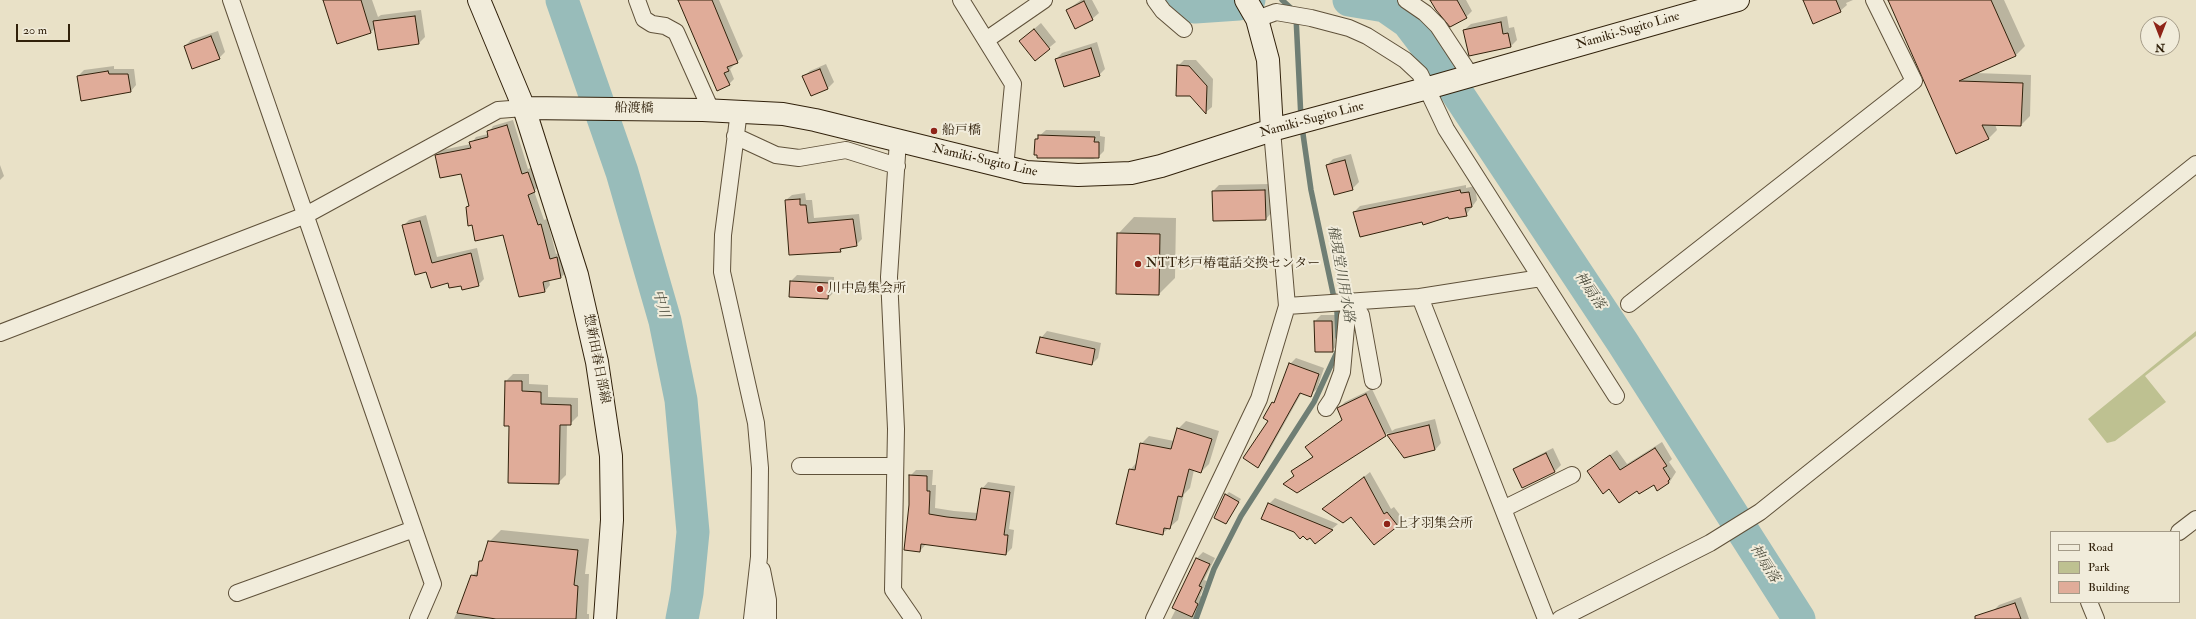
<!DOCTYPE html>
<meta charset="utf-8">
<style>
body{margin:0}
#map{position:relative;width:2196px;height:619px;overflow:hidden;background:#e9e1c7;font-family:"IM FELL Double Pica",serif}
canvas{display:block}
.legend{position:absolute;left:2050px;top:531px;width:130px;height:72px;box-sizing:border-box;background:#f1ecdb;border:1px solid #a49b88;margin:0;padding:5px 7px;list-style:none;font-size:12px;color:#31210b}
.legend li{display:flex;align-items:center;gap:8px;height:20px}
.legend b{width:20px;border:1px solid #a49b88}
.north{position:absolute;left:2140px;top:16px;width:40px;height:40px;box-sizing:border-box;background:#f1ecdb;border:1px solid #a49b88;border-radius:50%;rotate:180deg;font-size:11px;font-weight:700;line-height:16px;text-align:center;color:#31210b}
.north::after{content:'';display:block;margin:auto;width:14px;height:18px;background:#8f2418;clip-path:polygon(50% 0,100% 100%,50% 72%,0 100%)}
.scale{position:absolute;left:16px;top:24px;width:54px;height:18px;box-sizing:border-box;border:2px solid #31210b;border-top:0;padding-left:5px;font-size:12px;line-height:14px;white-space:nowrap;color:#31210b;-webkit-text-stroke:3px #f1ecdb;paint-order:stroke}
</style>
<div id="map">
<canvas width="2196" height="619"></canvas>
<ul class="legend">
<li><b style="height:5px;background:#f1ecdb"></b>Road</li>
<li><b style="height:11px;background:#bec191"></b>Park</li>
<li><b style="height:11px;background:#e0ac99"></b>Building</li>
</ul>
<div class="north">N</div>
<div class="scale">20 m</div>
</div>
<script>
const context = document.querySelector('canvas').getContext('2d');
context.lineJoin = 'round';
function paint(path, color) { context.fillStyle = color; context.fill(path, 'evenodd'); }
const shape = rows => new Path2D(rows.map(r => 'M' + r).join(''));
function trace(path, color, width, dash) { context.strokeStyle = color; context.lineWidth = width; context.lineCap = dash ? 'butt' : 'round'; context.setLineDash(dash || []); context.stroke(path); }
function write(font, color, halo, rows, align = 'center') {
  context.font = font + ' "IM FELL Double Pica","Noto Serif JP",serif'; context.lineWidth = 4; context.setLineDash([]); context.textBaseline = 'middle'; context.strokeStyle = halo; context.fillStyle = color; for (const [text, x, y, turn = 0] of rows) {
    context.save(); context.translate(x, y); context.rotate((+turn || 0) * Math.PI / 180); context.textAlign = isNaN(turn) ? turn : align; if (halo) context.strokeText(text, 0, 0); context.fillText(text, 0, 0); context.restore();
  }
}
const green = shape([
 [2196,331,2196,336,2145,376,2166,402,2115,441,2107,443,2088,419]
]);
const shadow = shape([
 [324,0,372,0,378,17,381,15,421,10,425,37,419,43,376,27,371,32],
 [684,0,719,0,743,56,730,69,734,79,729,84],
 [1081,0,1092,0,1099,13,1092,19,1067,10],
 [1431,0,1466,0,1472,11,1466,17],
 [1804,0,1853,0,1846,3,1847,5,1840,11],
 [1889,0,2004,0,2025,46,2016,55,1976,73,2031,75,2030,116,2021,125,1995,124,1997,130,1988,139],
 [1507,16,1509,28,1514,27,1517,40,1511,46,1464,30,1471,24],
 [1041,23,1056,42,1035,59,1020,41],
 [218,31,225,52,219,58,185,46,191,40],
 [1097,42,1105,69,1099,75,1056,59,1062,53],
 [1184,60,1196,60,1213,79,1212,107,1206,112,1191,95,1178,66],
 [826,64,834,82,828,88,811,94,803,77,810,71],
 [114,66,114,69,134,69,136,85,131,91,78,76,84,70],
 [513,120,528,169,533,167,540,185,534,191,544,220,547,219,556,254,562,252,567,272,561,277,549,280,550,285,545,291,504,234,473,224,467,207,470,204,462,173,436,155,442,150,471,144,476,137,488,134,493,126],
 [1046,130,1100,131,1100,136,1105,137,1104,151,1098,157,1093,159,1038,157,1036,139],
 [1351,154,1359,182,1352,189,1327,165,1333,159],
 [0,165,4,176,0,180],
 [1271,184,1272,212,1266,219,1213,191,1219,185],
 [1466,185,1466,188,1475,186,1477,200,1466,215,1449,216,1423,221,1354,212,1360,206],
 [805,193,806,200,812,200,814,218,859,214,862,239,856,245,844,247,840,251,792,254,786,200,792,195],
 [426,215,437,257,477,248,484,279,478,285,449,282,426,270,403,226,409,220],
 [1134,217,1176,218,1175,278,1159,294,1118,234],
 [797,275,834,277,834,292,828,298,791,281],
 [1321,315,1337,315,1338,344,1332,351,1315,321],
 [1047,331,1101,343,1098,358,1092,364,1041,338],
 [1296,358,1324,368,1317,389,1310,395,1302,392,1264,460,1258,466,1273,403,1277,398,1290,364],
 [513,374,529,374,529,384,548,385,548,397,578,398,578,416,570,424,567,424,566,475,558,483,510,426,506,381],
 [1372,389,1392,431,1395,429,1435,419,1441,443,1435,450,1404,457,1388,433,1285,484,1295,475,1292,471,1313,456,1307,447,1343,419,1339,408,1345,402],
 [1186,421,1219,431,1209,464,1201,472,1194,470,1190,488,1184,494,1178,520,1162,534,1130,470,1137,462,1141,444,1149,436,1174,441,1178,429],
 [1662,442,1672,459,1669,462,1676,472,1669,483,1654,484,1637,490,1610,488,1588,471,1617,450,1627,464],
 [1553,448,1561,465,1555,471,1523,486,1514,470,1521,464],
 [916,470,933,470,932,485,936,485,935,508,954,511,978,513,982,489,988,482,1015,486,1009,529,1014,530,1012,548,1006,554,926,544,920,551,910,505,910,476],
 [1370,472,1391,509,1394,507,1403,519,1397,525,1324,509],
 [1229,492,1241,499,1226,522,1226,495],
 [1275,498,1338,524,1315,543,1310,536,1303,535,1269,504],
 [501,530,589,539,585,574,589,574,587,614,589,614,589,619,454,619,472,576,479,569,480,561,485,556,489,542],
 [1203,552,1215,558,1204,580,1207,581,1200,596,1203,598,1194,619,1171,619,1176,609,1173,608,1197,558],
 [2021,597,2029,619,1996,619,1993,611,1999,605]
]);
const stream = shape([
 [1282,0,1293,10],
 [1296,17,1301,119],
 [1302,127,1311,190,1337,312,1338,337],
 [1196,619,1214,569,1241,516,1314,402,1338,350]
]);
const river = shape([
 [562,0,622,172,665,321,681,400,693,532,687,593,682,619],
 [1176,0,1184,5,1195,7,1239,4,1249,0],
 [1349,0,1385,6,1408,22,1424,43,1623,343,1799,619]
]);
const building = shape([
 [323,0,361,0,371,33,337,44,323,0],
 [678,0,712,0,738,63,727,67,729,71,724,73,730,85,717,91,678,0],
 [1430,0,1457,0,1467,18,1450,27,1436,10,1430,0],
 [1803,0,1836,0,1841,12,1813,24,1803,0],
 [1888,0,1991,0,2016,56,1959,81,2023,83,2021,126,1982,125,1989,139,1956,154,1888,0],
 [1084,1,1093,20,1075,29,1066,10,1084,1],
 [415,16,419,44,378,50,373,21,415,16],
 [1501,22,1503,34,1508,33,1511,47,1469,56,1463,30,1501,22],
 [1034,29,1050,49,1035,61,1019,41,1034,29],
 [211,36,220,59,192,69,184,46,211,36],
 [1091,48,1100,76,1064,87,1055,59,1091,48],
 [1177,65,1189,66,1207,86,1206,114,1190,96,1176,96,1177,65],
 [820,69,828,89,811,96,802,76,820,69],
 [108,71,109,74,128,74,131,92,81,101,77,76,108,71],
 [507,125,522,174,528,172,535,192,528,195,538,225,541,224,550,259,557,257,561,278,543,282,545,292,519,297,503,235,475,241,472,225,468,226,466,207,469,206,461,174,440,178,435,155,471,148,469,142,488,137,487,131,507,125],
 [1038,135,1095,137,1094,142,1099,142,1099,158,1037,158,1037,155,1034,155,1035,139,1038,139,1038,135],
 [1345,160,1353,190,1334,195,1326,165,1345,160],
 [1265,190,1266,220,1213,221,1212,191,1265,190],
 [1460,190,1461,193,1469,192,1472,207,1465,208,1467,216,1449,219,1448,217,1423,225,1422,222,1360,237,1353,212,1460,190],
 [800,199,800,205,806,205,808,223,853,219,857,246,840,249,841,252,789,255,785,200,800,199],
 [420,221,432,263,471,253,479,286,462,290,461,286,449,288,448,283,431,288,426,272,415,275,402,225,420,221],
 [1117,233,1160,234,1159,295,1116,294,1117,233],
 [790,281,829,283,828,299,789,297,790,281],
 [1314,321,1332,321,1333,352,1315,352,1314,321],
 [1040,337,1095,349,1092,365,1036,353,1040,337],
 [1289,363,1319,374,1311,397,1300,393,1258,468,1243,458,1268,421,1263,418,1272,402,1274,403,1289,363],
 [505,381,522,381,522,391,541,392,541,404,571,405,571,425,560,425,559,484,508,483,509,426,504,426,505,381],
 [1366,394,1386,436,1297,493,1283,484,1294,476,1291,471,1313,457,1305,447,1342,420,1337,408,1366,394],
 [1429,425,1435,450,1404,458,1387,435,1429,425],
 [1177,428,1212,439,1201,473,1189,469,1182,497,1178,496,1170,529,1164,528,1163,535,1116,524,1129,469,1135,470,1140,443,1171,449,1177,428],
 [1655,448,1667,466,1663,468,1670,479,1668,481,1669,483,1657,491,1654,485,1639,494,1637,491,1619,503,1609,489,1603,494,1587,471,1610,455,1620,470,1655,448],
 [1546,453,1555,472,1522,488,1513,469,1546,453],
 [909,475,927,476,927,491,930,491,929,514,947,517,976,520,981,488,1010,492,1004,535,1008,535,1006,555,921,544,920,552,904,550,909,505,909,475],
 [1364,477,1384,514,1387,512,1398,526,1374,545,1351,517,1343,523,1322,509,1364,477],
 [1225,494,1239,502,1226,524,1214,518,1225,494],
 [1268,503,1289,512,1333,530,1315,544,1310,538,1307,540,1303,536,1300,539,1294,532,1261,519,1268,503],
 [488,541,578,550,574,585,578,586,576,619,496,619,457,613,471,575,477,576,479,561,482,561,488,541],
 [1196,558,1210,564,1199,586,1202,587,1195,602,1198,604,1192,617,1172,608,1196,558],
 [2015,603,2021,619,1975,619,1975,616,2015,603]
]);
const minor = shape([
 [231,0,433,584,418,619],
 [637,0,644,19,652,24,665,26,676,32,711,110],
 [961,0,1013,84,1005,168],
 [1155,0,1163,11,1184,29],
 [1406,0,1425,13,1438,26,1471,76],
 [1257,19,1276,12,1311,18,1349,28,1367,36,1405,60,1420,74,1446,129,1616,396],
 [986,40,1044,0],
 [739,111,723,235,722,272,756,423,760,468,759,557,752,619],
 [735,136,776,155,799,158,846,150,897,166],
 [898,140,889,277,896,429,893,590,913,619],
 [1420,297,1541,278],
 [1352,301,1361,315,1373,381],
 [1629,304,1914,81,1874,0],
 [1287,306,1420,297,1546,619],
 [0,333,306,215,498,110,524,108],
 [1326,408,1332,399,1342,372,1347,316,1352,301],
 [800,466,895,466],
 [1503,509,1572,475],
 [2179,532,2196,519],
 [762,570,768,600,768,619],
 [237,593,414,529],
 [2089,602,2096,619],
 [1154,619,1259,399,1287,306,1272,130],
 [1560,619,1710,543,1760,512,2196,164]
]);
const secondary = shape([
 [479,0,524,108,577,275,597,362,611,456,612,520,605,619],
 [1246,0,1257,19,1268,60,1272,130],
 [524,108,703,110,783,114,815,120,1026,172,1078,175,1131,173,1161,166,1272,130,1428,88,1738,0]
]);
const markers = [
 [934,131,4,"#8f2418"],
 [1138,264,4,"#8f2418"],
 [820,289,4,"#8f2418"],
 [1387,524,4,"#8f2418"]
];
const streetNames = [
 ["Namiki-Sugito Line",1628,31,-16],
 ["船渡橋",634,109,1],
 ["Namiki-Sugito Line",1312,120,-15],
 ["Namiki-Sugito Line",985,161,13],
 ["惣新田春日部線",596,359,79]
];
const poiNames = [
 ["船戸橋",942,131],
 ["NTT杉戸椿電話交換センター",1146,264],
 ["川中島集会所",828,289],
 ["上才羽集会所",1395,524]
];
const waterNames = [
 ["権現堂川用水路",1340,274,80],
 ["神扇落",1589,291,56],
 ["中川",660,304,74],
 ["神扇落",1764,564,58]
];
paint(green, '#bec191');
paint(shadow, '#0003');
trace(stream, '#6f7e74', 5.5);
trace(river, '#98bcba', 33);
paint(building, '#e0ac99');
trace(building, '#31210b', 1);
trace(minor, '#5f513a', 18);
trace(secondary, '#31210b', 24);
trace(minor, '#f1ecdb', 16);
trace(secondary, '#f1ecdb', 22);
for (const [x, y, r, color] of markers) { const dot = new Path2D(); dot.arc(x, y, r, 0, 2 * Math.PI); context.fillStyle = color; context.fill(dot); trace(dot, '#f1ecdb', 1.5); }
write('13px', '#31210b', '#f1ecdb', streetNames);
write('13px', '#31210b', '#f1ecdb', poiNames, 'left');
write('italic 14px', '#505040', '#f1ecdb', waterNames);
</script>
